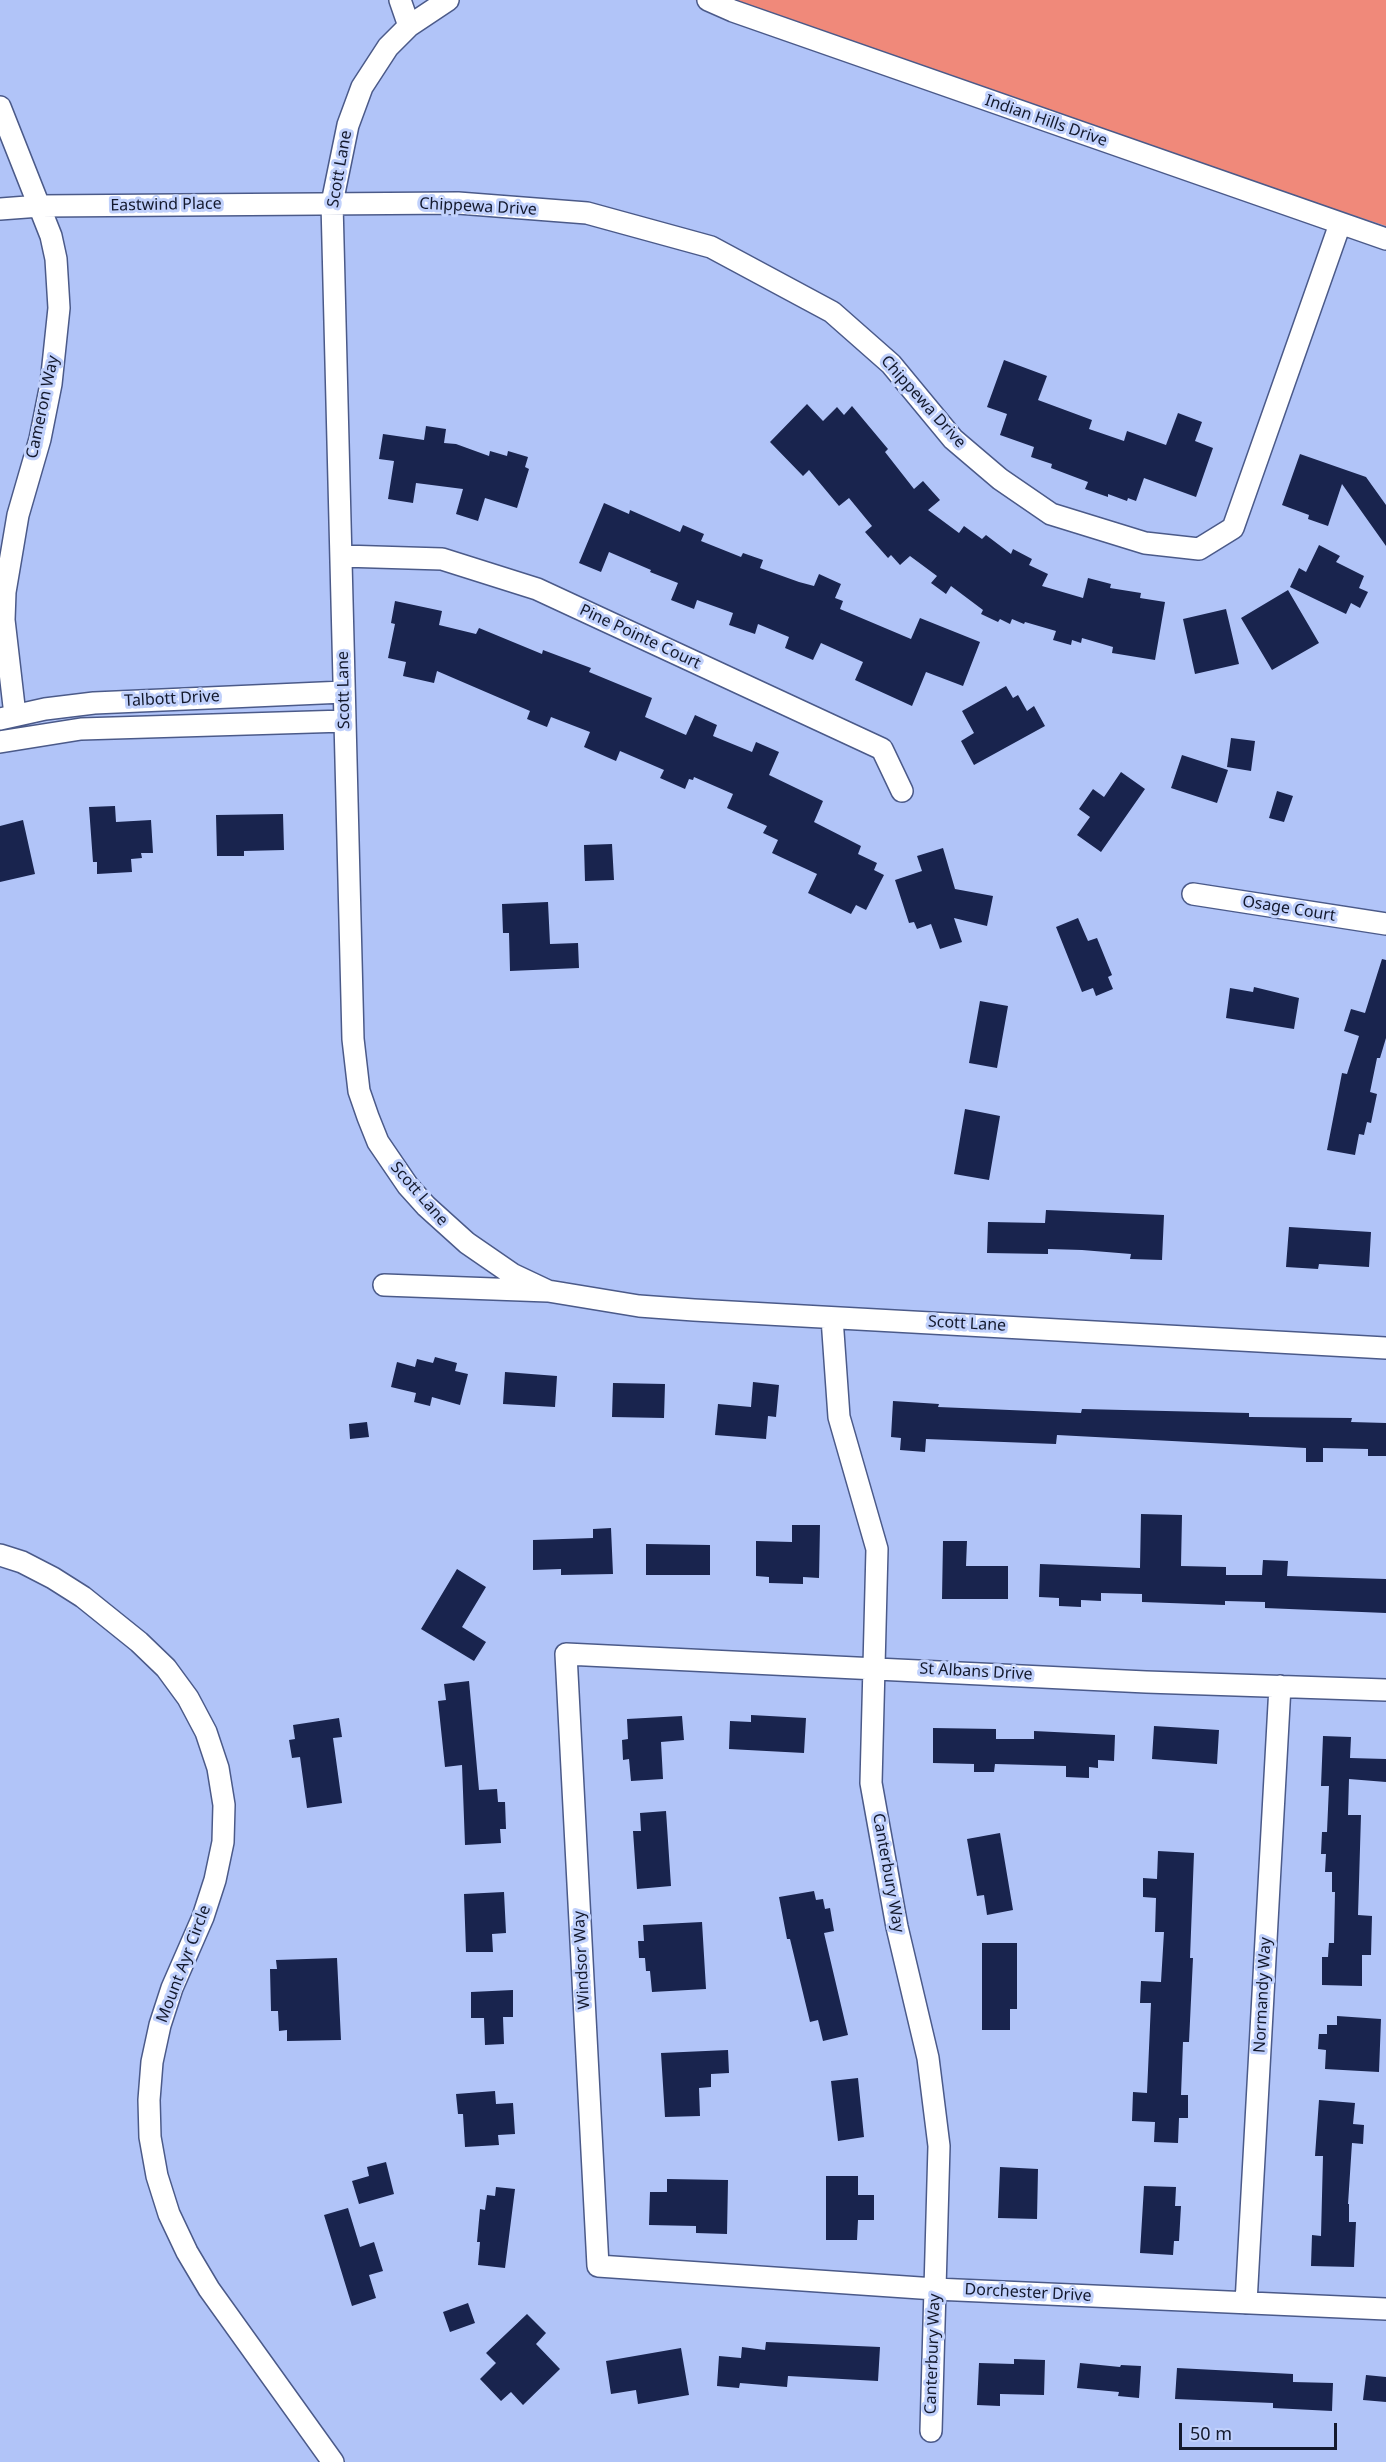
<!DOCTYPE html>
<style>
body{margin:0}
#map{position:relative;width:1386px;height:2462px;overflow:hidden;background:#b1c4f8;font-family:"Noto Sans",sans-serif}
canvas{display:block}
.scale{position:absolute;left:1179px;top:2423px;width:158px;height:27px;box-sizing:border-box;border:3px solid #13192d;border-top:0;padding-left:8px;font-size:18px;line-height:21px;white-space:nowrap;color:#13192d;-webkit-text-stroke:4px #c1d1fc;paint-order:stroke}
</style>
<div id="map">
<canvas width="1386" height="2462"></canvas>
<div class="scale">50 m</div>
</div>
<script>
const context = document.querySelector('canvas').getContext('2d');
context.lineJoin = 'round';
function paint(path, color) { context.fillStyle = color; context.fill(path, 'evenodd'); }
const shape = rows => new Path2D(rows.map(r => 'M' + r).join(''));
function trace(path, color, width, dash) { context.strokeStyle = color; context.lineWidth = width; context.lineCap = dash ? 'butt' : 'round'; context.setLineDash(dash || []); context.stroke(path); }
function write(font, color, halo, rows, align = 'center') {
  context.font = font + ' "Noto Sans",sans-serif'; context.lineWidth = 6; context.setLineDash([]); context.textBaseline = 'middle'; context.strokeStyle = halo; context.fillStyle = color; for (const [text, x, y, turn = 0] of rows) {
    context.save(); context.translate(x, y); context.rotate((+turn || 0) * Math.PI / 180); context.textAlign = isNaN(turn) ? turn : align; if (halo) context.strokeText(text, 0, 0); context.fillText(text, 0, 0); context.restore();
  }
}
const green = shape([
 [695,0,1386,0,1386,226,733,11]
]);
const building = shape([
 [1004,360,1047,376,1038,400,1092,420,1089,429,1124,441,1127,431,1166,445,1178,413,1202,422,1195,441,1213,448,1196,497,1144,478,1136,501,1128,498,1127,501,1108,494,1108,497,1085,489,1088,482,1051,468,1052,464,1031,457,1034,447,1000,435,1007,414,987,407],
 [807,404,823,421,837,407,844,415,852,406,888,449,885,452,914,489,923,481,940,500,928,510,959,533,964,526,982,539,986,535,1011,554,1013,549,1032,559,1029,565,1048,574,1042,586,1083,598,1088,578,1111,584,1110,588,1141,593,1140,598,1165,602,1155,660,1112,653,1113,647,1082,638,1081,643,1072,640,1071,645,1053,640,1056,631,1025,622,1024,624,1012,619,1010,624,1000,619,998,622,981,614,983,610,951,586,946,594,931,583,937,576,910,556,900,565,891,555,888,558,865,532,872,526,849,498,839,506,809,470,803,476,770,442],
 [426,426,446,429,444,443,456,444,489,456,490,451,507,456,508,451,528,457,525,467,529,469,517,508,485,498,478,521,456,514,463,489,416,483,413,503,388,499,394,461,379,459,383,434,424,440],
 [1300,454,1366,477,1386,505,1386,546,1342,484,1328,526,1308,519,1309,515,1282,505],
 [604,503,629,514,630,510,680,532,683,525,704,534,701,541,741,557,743,553,763,560,760,568,799,582,814,586,819,574,841,584,835,598,843,601,840,609,911,639,920,618,980,642,963,686,926,672,912,706,855,680,863,662,821,643,813,660,785,648,789,637,758,624,755,634,729,625,733,613,697,600,694,609,671,600,678,583,650,572,651,570,609,552,601,572,579,563],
 [1319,545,1340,556,1336,562,1364,576,1359,588,1368,592,1360,608,1351,603,1346,614,1290,587,1299,568,1306,572],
 [1288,590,1319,643,1272,670,1241,618],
 [395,601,442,611,439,625,476,634,479,628,542,654,543,650,591,668,589,672,652,698,645,717,686,735,695,715,717,725,713,736,752,752,756,742,779,752,769,775,823,801,814,822,861,846,858,854,877,863,874,870,884,875,866,910,856,905,851,914,808,893,817,874,772,853,778,840,763,833,767,826,727,808,733,794,694,777,693,780,689,779,685,789,660,778,664,770,620,751,616,761,584,747,590,732,551,717,547,727,527,719,530,711,437,671,434,683,403,676,406,662,388,658,395,624,391,623],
 [1226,609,1239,664,1195,674,1183,619],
 [1006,686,1013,698,1018,695,1027,711,1034,706,1045,726,974,765,961,741,974,733,962,711],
 [1231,738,1255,741,1251,771,1227,767],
 [1182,755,1228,770,1217,803,1171,788],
 [1121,772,1145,789,1101,852,1077,835,1090,817,1079,809,1093,789,1104,797],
 [1277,791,1293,796,1284,822,1269,818],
 [115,806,116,822,151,820,153,853,141,853,142,858,131,859,132,872,97,874,97,862,93,862,89,807],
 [283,814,284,850,244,851,244,856,217,856,216,815],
 [23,820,35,874,0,882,0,826],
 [612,844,614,880,585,881,584,845],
 [943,848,955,889,993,896,987,926,954,918,962,942,940,949,931,924,917,929,914,922,909,923,895,880,922,871,917,856],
 [548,902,550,944,578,943,579,968,510,971,509,933,503,933,502,904],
 [1078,918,1088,941,1097,938,1112,975,1108,977,1113,989,1096,996,1093,988,1082,992,1056,927],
 [1382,959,1386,960,1386,1038,1380,1058,1377,1058,1370,1092,1377,1094,1371,1123,1367,1122,1364,1135,1359,1134,1355,1155,1327,1150,1342,1073,1347,1074,1359,1036,1344,1031,1351,1009,1365,1013],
 [1254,987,1299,998,1294,1029,1226,1018,1230,988,1253,992],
 [980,1001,1008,1006,997,1068,969,1063],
 [965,1109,1000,1116,989,1180,954,1174],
 [1046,1210,1164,1215,1162,1260,1130,1259,1131,1254,1082,1250,1048,1249,1048,1254,987,1253,988,1222,1045,1223],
 [1289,1227,1371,1232,1369,1267,1319,1264,1318,1269,1286,1267],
 [435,1357,457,1363,455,1371,468,1374,460,1405,432,1397,430,1406,414,1402,416,1393,391,1387,397,1362,415,1367,417,1359,433,1363],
 [505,1372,557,1376,555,1407,503,1404],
 [753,1382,779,1385,776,1417,768,1416,766,1439,715,1435,718,1404,751,1407],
 [613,1383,665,1384,664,1418,612,1417],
 [893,1401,939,1404,938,1407,1081,1413,1082,1409,1249,1413,1249,1417,1352,1418,1351,1422,1386,1423,1386,1456,1368,1456,1368,1449,1323,1448,1323,1462,1306,1462,1306,1448,1057,1435,1056,1444,926,1439,925,1452,900,1450,901,1438,891,1437],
 [367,1422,369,1437,350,1439,349,1424],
 [1141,1514,1182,1515,1181,1566,1226,1567,1226,1575,1262,1575,1263,1560,1288,1561,1287,1576,1386,1579,1386,1613,1265,1608,1265,1602,1225,1601,1225,1605,1142,1602,1142,1594,1101,1593,1101,1601,1081,1600,1081,1607,1059,1606,1059,1598,1039,1597,1040,1564,1140,1568],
 [792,1525,820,1525,819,1578,803,1577,803,1584,769,1583,769,1577,756,1576,756,1541,792,1542],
 [611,1528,613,1574,561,1575,561,1569,533,1570,533,1540,593,1538,593,1529],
 [943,1541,967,1541,966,1566,1008,1566,1008,1599,942,1599],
 [646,1544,710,1545,710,1575,646,1575],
 [457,1569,486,1587,462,1627,486,1642,474,1661,421,1629],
 [469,1681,479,1790,497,1789,498,1802,505,1802,506,1829,500,1829,501,1843,465,1845,462,1765,445,1767,438,1701,446,1700,444,1684],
 [751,1715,806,1718,804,1753,729,1749,730,1721,751,1722],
 [682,1716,684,1740,661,1742,663,1779,631,1781,629,1759,623,1760,622,1740,628,1739,627,1719],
 [339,1718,342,1737,333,1738,342,1803,307,1808,300,1757,292,1758,289,1740,295,1739,293,1725],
 [1154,1726,1219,1730,1217,1764,1152,1759],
 [933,1728,996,1729,996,1739,1034,1739,1034,1731,1115,1735,1114,1761,1098,1760,1098,1768,1089,1767,1089,1778,1066,1777,1066,1766,995,1764,994,1772,974,1772,974,1764,933,1763],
 [1323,1736,1351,1737,1350,1758,1386,1759,1386,1782,1349,1779,1348,1815,1361,1815,1358,1915,1372,1916,1371,1955,1362,1955,1362,1986,1322,1985,1322,1957,1328,1957,1329,1943,1334,1943,1335,1892,1332,1892,1332,1872,1325,1872,1326,1854,1321,1854,1322,1832,1327,1832,1329,1786,1321,1786],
 [666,1811,671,1886,637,1889,633,1831,641,1831,640,1813],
 [1000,1833,1013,1910,987,1915,984,1895,977,1896,967,1839],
 [1158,1851,1194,1853,1190,1958,1193,1958,1189,2042,1183,2042,1181,2095,1188,2095,1188,2118,1179,2118,1178,2143,1154,2142,1155,2122,1132,2121,1133,2092,1147,2093,1151,2003,1140,2003,1141,1981,1161,1982,1164,1932,1155,1932,1156,1898,1143,1897,1143,1878,1157,1879],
 [814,1891,816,1900,823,1899,825,1909,830,1908,834,1931,824,1933,848,2035,823,2041,818,2020,810,2022,790,1939,787,1939,779,1897],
 [504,1892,506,1933,492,1934,493,1952,466,1952,464,1894],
 [702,1922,706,1989,652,1992,650,1971,646,1971,645,1958,639,1958,638,1941,644,1941,643,1925],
 [982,1943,1017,1943,1017,2009,1010,2009,1010,2030,982,2030],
 [337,1958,341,2040,287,2041,287,2030,279,2031,278,2011,271,2011,270,1969,277,1969,276,1960],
 [513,1990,513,2017,503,2017,504,2044,485,2045,484,2018,471,2018,471,1992],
 [1337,2016,1381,2019,1379,2072,1325,2069,1326,2050,1318,2049,1319,2034,1327,2034,1327,2025,1337,2025],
 [728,2050,729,2073,711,2074,711,2087,699,2088,700,2116,665,2117,661,2053],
 [858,2078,864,2137,838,2141,831,2081],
 [495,2091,496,2104,513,2103,515,2134,498,2135,499,2145,465,2147,463,2114,458,2114,456,2094],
 [1319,2100,1355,2103,1353,2124,1364,2125,1363,2144,1352,2143,1348,2204,1349,2204,1349,2222,1356,2222,1354,2267,1311,2266,1312,2235,1321,2236,1323,2156,1315,2156],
 [386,2162,394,2194,359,2204,352,2181,369,2176,367,2167],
 [1000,2167,1038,2169,1037,2219,998,2218],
 [826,2176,858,2176,858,2195,874,2195,874,2220,858,2220,857,2240,826,2240],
 [667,2179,728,2180,727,2234,696,2233,696,2226,649,2225,650,2192,667,2192],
 [1144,2186,1176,2187,1175,2206,1181,2206,1179,2241,1174,2241,1173,2255,1140,2253],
 [496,2187,515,2189,505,2268,478,2265,480,2242,477,2242,480,2209,485,2210,487,2195,495,2196],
 [348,2208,360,2247,374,2242,383,2271,369,2275,376,2298,352,2306,324,2215],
 [468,2303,475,2323,450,2332,443,2312],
 [527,2314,546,2333,536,2344,560,2369,523,2405,511,2392,501,2401,480,2379,496,2363,486,2353],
 [766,2342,880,2347,878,2381,788,2376,787,2387,740,2383,739,2388,717,2386,719,2356,741,2358,742,2347,765,2350],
 [681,2348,689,2395,638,2404,636,2390,611,2394,606,2361],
 [1014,2359,1045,2360,1044,2395,1000,2394,1000,2406,977,2405,979,2363,1014,2364],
 [1080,2363,1120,2367,1121,2365,1141,2366,1139,2398,1118,2396,1119,2392,1077,2388],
 [1177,2368,1293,2374,1293,2382,1333,2383,1332,2411,1273,2408,1273,2403,1175,2399],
 [1366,2375,1386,2377,1386,2402,1363,2400]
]);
const minor = shape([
 [400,0,409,26],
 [448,0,409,26,388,47,362,87,348,125,332,203,353,1039,359,1091,368,1117,378,1142,408,1186,426,1206,467,1243,512,1274,548,1291],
 [708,0,733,11,1386,239],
 [0,107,51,236,56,259,59,308,51,384,40,439,18,515,5,592,4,620,15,715],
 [0,209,40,206,458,203,587,213,711,247,832,312,891,364,953,439,1000,479,1051,514,1145,543,1199,549,1233,528,1340,224],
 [342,556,442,559,537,589,882,749,902,791],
 [0,719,45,709,94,703,344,692],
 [0,742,81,729,345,721],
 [1193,894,1386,924],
 [384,1285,548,1291,639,1306,694,1310,1386,1348],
 [832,1318,839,1417,877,1549,871,1783,897,1927,928,2058,939,2146,931,2431],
 [0,1555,22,1562,53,1578,83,1597,139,1642,166,1668,188,1698,206,1732,218,1768,224,1805,223,1842,215,1880,203,1917,172,1988,160,2025,152,2062,149,2100,150,2137,157,2176,169,2214,187,2252,209,2289,333,2462],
 [1386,1690,1146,1682,566,1654,598,2266,935,2289,1386,2309],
 [1246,2303,1280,1686]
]);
const streetNames = [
 ["Indian Hills Drive",1046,121,19],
 ["Scott Lane",340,169,-80],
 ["Eastwind Place",166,205,-1],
 ["Chippewa Drive",478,207,3],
 ["Chippewa Drive",923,402,48],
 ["Cameron Way",43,407,-78],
 ["Pine Pointe Court",640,637,25],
 ["Scott Lane",344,690,-91],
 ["Talbott Drive",172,699,-3],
 ["Osage Court",1289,909,9],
 ["Scott Lane",419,1194,49],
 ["Scott Lane",967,1324,3],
 ["St Albans Drive",976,1672,3],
 ["Canterbury Way",888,1873,80],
 ["Windsor Way",582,1960,-93],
 ["Mount Ayr Circle",184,1964,-69],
 ["Normandy Way",1263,1995,-87],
 ["Dorchester Drive",1028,2293,3],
 ["Canterbury Way",933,2354,-88]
];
paint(green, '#f0897a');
paint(building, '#19244e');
trace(minor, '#4b5a89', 24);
trace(minor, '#fff', 21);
write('16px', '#13192d', '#c1d1fc', streetNames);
</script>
